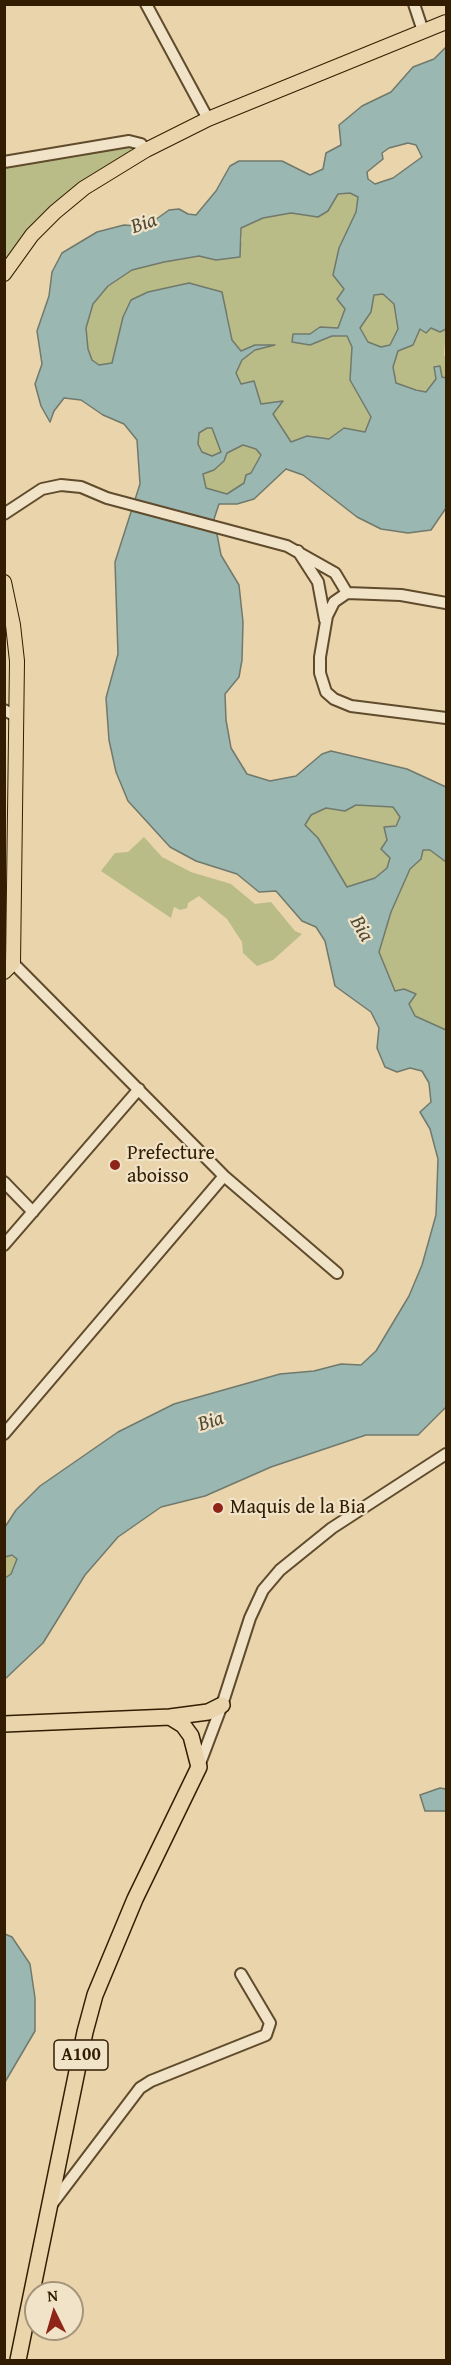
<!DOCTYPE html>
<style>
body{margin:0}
#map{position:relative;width:451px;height:2365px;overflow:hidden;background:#e9d4ab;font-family:"Gentium Book Plus",serif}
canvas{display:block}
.frame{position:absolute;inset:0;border:6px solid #321d02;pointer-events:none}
.north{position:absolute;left:24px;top:2281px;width:60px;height:60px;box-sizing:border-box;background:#f1e3c8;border:2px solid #a59479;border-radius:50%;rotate:355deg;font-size:16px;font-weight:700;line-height:24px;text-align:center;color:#321d02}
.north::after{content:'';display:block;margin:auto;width:21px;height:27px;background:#8f2418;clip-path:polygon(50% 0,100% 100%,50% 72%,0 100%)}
</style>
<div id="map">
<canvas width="451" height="2365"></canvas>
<div class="frame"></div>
<div class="north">N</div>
</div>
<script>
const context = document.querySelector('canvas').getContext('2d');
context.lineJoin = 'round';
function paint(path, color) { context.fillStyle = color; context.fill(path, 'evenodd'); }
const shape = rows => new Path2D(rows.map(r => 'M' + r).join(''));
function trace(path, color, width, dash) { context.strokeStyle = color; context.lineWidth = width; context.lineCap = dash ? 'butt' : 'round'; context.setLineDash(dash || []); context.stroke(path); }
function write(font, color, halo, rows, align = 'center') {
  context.font = font + ' "Gentium Book Plus",serif'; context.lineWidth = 4.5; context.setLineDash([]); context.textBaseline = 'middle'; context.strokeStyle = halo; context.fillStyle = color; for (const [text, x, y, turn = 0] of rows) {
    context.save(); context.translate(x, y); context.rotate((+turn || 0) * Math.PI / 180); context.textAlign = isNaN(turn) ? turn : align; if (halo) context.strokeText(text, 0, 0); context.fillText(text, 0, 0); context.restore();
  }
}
const green = shape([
 [136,141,141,149,84,188,5,271,5,162],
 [350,192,358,197,356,212,339,248,345,309,338,329,320,327,310,334,293,334,292,342,310,345,332,336,347,336,352,347,350,380,371,417,365,432,344,428,329,439,307,436,291,442,273,414,282,402,261,404,254,381,241,384,235,373,241,360,256,350,272,345,255,345,241,351,232,340,228,315,164,290,148,293,117,345,112,363,99,365,92,360,88,349,86,328,93,304,108,286,132,270,164,262,199,256,216,260,242,241,241,228,263,218,291,213,318,217,328,211,338,194],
 [383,294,394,304,398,329,390,345,381,347,368,342,360,328,371,312,374,295],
 [431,328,440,332,446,329,444,355,446,358,446,378,442,377,434,367,436,379,426,392,396,383,393,367,398,351,413,345,420,329],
 [207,428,212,428,221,452,212,456,202,452,198,445,199,433],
 [243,445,256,449,262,455,251,473,246,476,244,483,227,494,206,489,203,474,214,470,224,461,226,453],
 [356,805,394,807,400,817,387,840,390,858,387,868,375,878,347,887,318,838,305,825,310,815,326,808,345,811],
 [144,837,162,857,191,872,231,884,255,904,271,902,295,931,302,934,273,960,257,966,243,953,242,942,227,919,199,896,188,903,187,908,180,910,174,907,171,918,101,871,115,853,128,852],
 [423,850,430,850,446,862,446,1030,415,1016,409,1004,395,991,379,952,391,912,410,869,421,859],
 [12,1555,17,1558,16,1564,11,1575,5,1578,5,1557]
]);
const water = shape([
 [446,47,446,329,440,332,431,328,426,333,420,329,413,345,398,351,393,367,396,383,416,390,426,392,436,379,434,367,440,366,442,377,446,378,446,508,431,530,408,533,381,529,357,517,303,475,286,469,254,499,237,504,219,504,214,519,221,555,239,585,243,622,242,660,239,677,225,694,226,720,231,748,247,774,270,781,296,776,322,754,331,751,407,769,446,787,446,862,430,850,423,850,421,859,410,869,391,912,379,952,395,991,404,989,416,994,409,1004,415,1016,446,1030,446,1407,418,1435,366,1435,271,1467,205,1496,161,1507,118,1537,85,1575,43,1643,5,1679,5,1578,11,1574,17,1559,12,1555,5,1557,5,1527,16,1510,40,1486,118,1432,174,1404,280,1374,314,1371,341,1364,361,1365,376,1351,409,1296,422,1265,436,1215,438,1159,430,1129,420,1112,431,1102,429,1083,422,1071,410,1068,397,1072,385,1067,377,1048,379,1028,371,1012,335,986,325,941,316,927,302,921,276,891,259,892,237,874,196,861,170,847,128,801,116,772,109,740,106,698,118,654,115,562,140,484,137,440,124,424,103,415,81,400,64,398,54,411,50,422,41,406,35,384,42,364,37,331,49,296,52,272,62,253,97,232,124,225,137,226,155,220,169,210,179,209,188,214,196,215,216,191,230,166,239,161,282,161,310,175,323,169,326,153,341,145,339,125,362,106,391,92,413,67,434,59,446,47],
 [408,143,416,145,422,157,393,178,375,184,368,179,367,172,383,159,382,153,389,148,408,143],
 [350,193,358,197,356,212,339,248,333,275,344,289,337,299,345,309,338,328,320,327,310,334,293,334,292,342,310,345,332,336,347,336,352,347,350,380,371,417,365,432,344,428,329,439,307,436,291,442,273,414,283,401,261,404,254,381,241,384,236,373,242,360,255,350,275,345,255,345,241,351,232,340,222,292,189,283,148,292,131,300,123,317,112,363,99,365,92,360,88,349,86,328,93,304,108,286,132,270,164,262,199,256,216,260,240,257,241,228,263,218,291,213,318,217,328,211,338,194,350,193],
 [383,294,394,304,398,329,390,345,381,347,368,342,360,328,371,312,374,295,383,294],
 [207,428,212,428,221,452,212,456,202,452,198,444,199,433,207,428],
 [243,445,256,449,261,455,251,473,246,475,244,483,227,494,206,488,203,474,214,470,224,461,227,453,243,445],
 [356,805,393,807,400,817,396,826,384,827,387,840,381,849,390,858,387,868,375,878,347,887,318,838,305,825,311,815,326,808,345,811,356,805],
 [440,1788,446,1789,446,1811,425,1811,420,1795,440,1788],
 [5,1934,12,1937,30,1964,35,1998,35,2031,5,2082,5,1934]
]);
const minor = shape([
 [146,4,208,119],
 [414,4,423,31],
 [4,162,129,141,141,144,146,150],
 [4,514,42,489,61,485,81,487,107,498,287,546,335,573,347,593],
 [298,551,318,582,325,620],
 [446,603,401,595,347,593,334,602,327,616,320,657,320,673,326,692,334,699,351,706,446,718],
 [4,710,16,716],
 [13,963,224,1176,337,1273],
 [4,1182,33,1212],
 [4,1245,139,1089],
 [4,1434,224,1176],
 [199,1766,222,1705,250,1618,263,1590,280,1570,332,1528,446,1454],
 [52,2204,140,2088,151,2081,266,2035,270,2023,241,1974]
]);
const major = shape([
 [4,274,32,235,55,212,84,188,146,150,208,119,446,22],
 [4,582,13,625,17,661,13,963,4,972]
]);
const highway = shape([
 [170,1717,208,1712,222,1705],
 [4,1724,170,1717,183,1725,191,1736,199,1767,135,1899,95,1995,85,2032,18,2360]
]);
const markers = [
 [115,1165,6,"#8f2418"],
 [218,1508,6,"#8f2418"]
];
const shields = [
 [81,2055,54]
];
const shieldNames = [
 ["A100",81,2055]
];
const poiNames = [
 ["Prefecture",127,1154],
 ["aboisso",127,1177],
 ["Maquis de la Bia",230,1508]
];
const waterNames = [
 ["Bia",144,224,-19],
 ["Bia",361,929,60],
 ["Bia",211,1422,-17]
];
paint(green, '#b9bc87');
paint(water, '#9ab7b2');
trace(water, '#70796c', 1.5);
trace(minor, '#604b2c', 14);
trace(major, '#321d02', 16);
trace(highway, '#321d02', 18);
trace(minor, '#f1e3c8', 10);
trace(major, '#e9d4ab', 14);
trace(highway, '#e9d4ab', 15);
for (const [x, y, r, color] of markers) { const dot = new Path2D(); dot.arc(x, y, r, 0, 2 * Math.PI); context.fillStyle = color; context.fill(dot); trace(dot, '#f1e3c8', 2); }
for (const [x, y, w] of shields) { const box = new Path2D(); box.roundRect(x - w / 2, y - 15, w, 30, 4.5); context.fillStyle = '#f1e3c8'; context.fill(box); trace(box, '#321d02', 1.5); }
write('bold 18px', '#321d02', null, shieldNames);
write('20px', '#321d02', '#f1e3c8', poiNames, 'left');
write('italic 21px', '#514b37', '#f1e3c8', waterNames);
</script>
